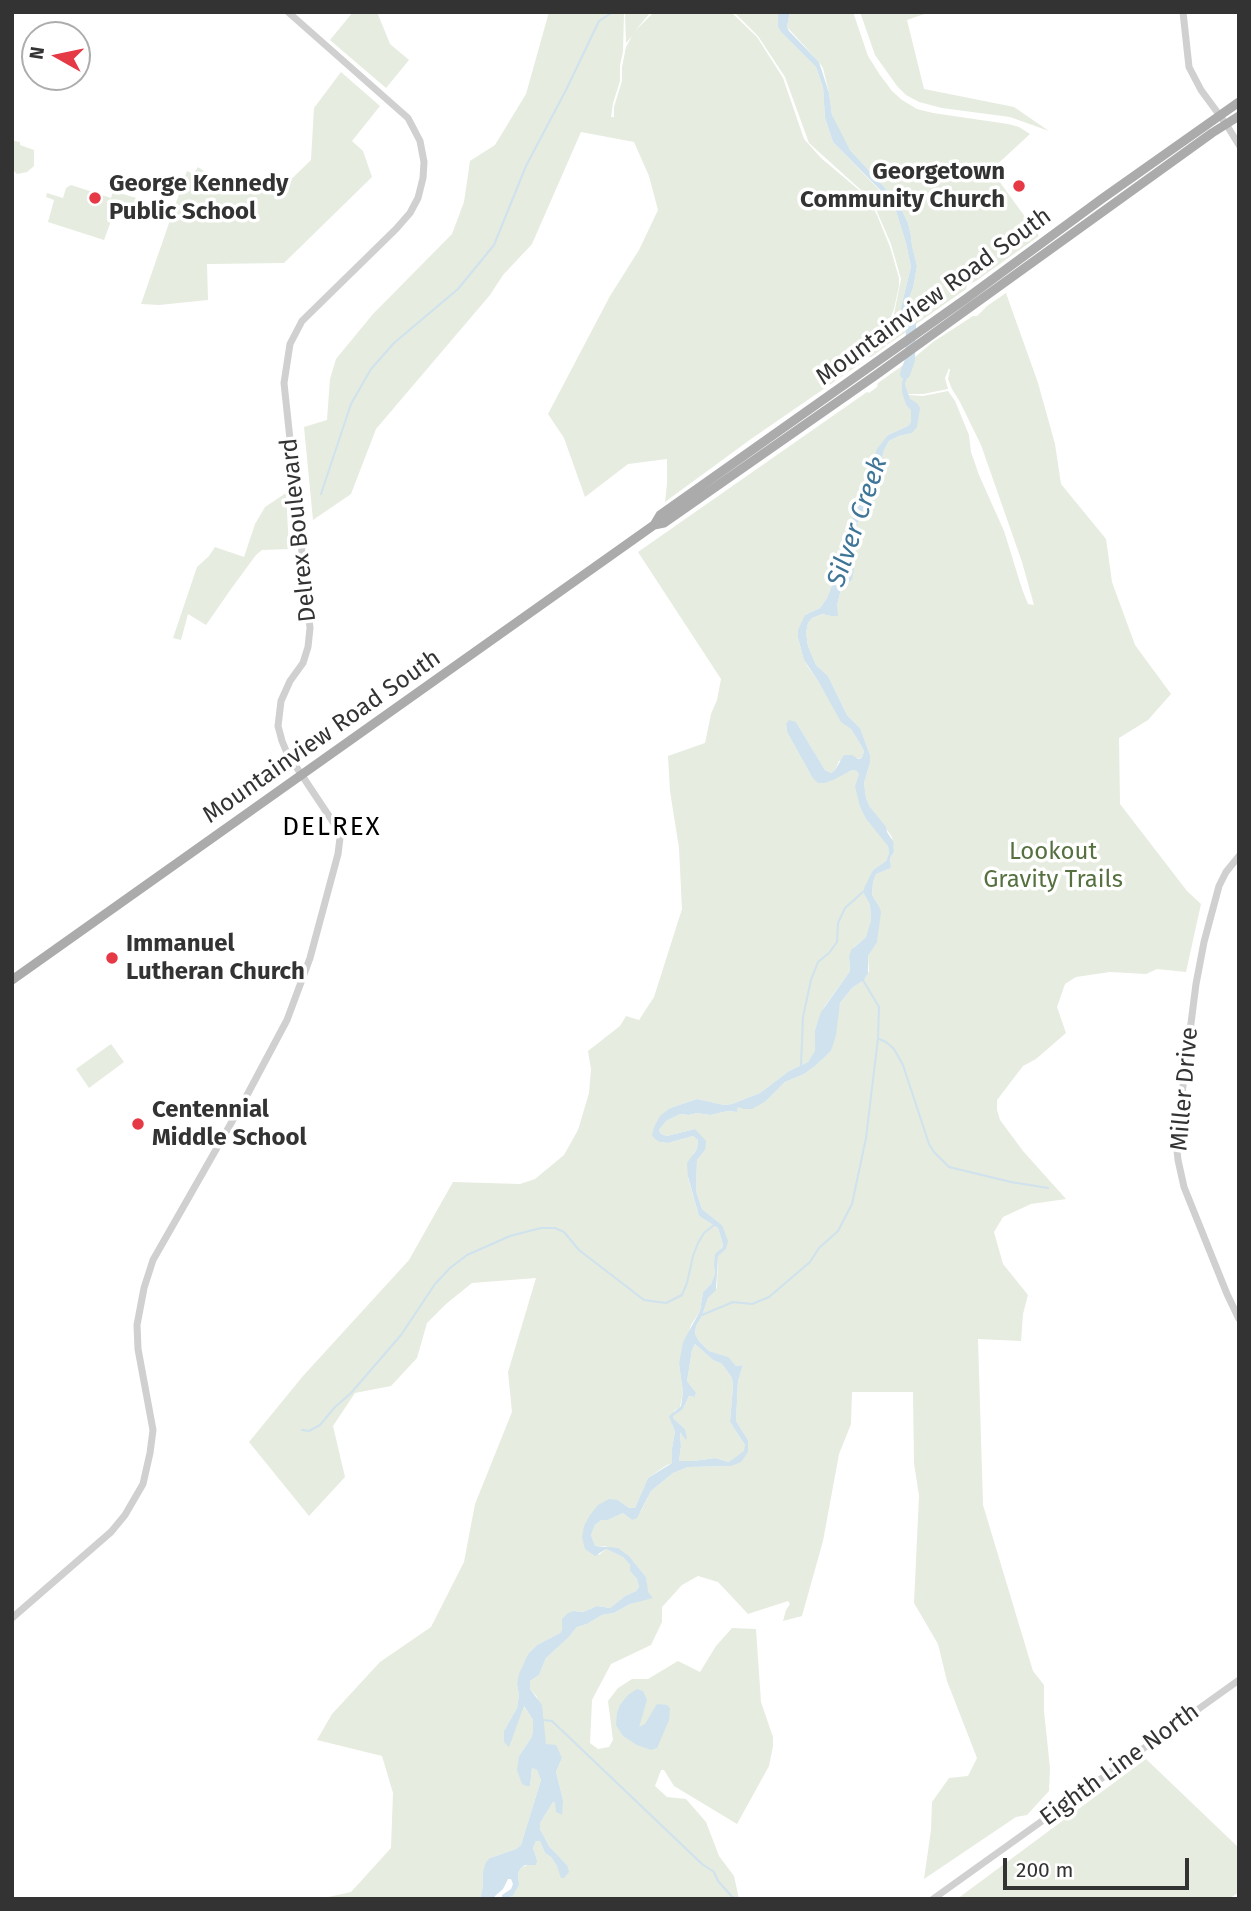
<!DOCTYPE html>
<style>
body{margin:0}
#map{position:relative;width:1251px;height:1911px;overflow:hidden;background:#fff;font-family:"Fira Sans",sans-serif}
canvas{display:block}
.frame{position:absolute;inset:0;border:14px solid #333;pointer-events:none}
.north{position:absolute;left:21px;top:21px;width:70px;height:70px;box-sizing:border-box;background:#fff;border:2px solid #adadad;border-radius:50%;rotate:279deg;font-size:19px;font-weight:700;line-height:28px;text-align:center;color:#333}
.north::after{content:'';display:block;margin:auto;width:24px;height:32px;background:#e63946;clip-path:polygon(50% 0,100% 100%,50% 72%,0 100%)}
.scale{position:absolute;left:1003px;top:1858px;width:186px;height:32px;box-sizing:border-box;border:4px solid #333;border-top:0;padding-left:9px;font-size:21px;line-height:24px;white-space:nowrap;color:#333;-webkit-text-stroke:5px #fff;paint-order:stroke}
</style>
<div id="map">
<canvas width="1251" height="1911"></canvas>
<div class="frame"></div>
<div class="north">N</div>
<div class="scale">200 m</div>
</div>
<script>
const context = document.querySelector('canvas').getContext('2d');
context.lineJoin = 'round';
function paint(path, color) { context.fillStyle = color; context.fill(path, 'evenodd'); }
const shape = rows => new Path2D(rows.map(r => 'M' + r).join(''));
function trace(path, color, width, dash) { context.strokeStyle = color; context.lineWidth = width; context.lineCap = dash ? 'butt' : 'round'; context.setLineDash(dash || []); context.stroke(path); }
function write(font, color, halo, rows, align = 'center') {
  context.font = font + ' "Fira Sans",sans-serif'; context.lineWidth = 7; context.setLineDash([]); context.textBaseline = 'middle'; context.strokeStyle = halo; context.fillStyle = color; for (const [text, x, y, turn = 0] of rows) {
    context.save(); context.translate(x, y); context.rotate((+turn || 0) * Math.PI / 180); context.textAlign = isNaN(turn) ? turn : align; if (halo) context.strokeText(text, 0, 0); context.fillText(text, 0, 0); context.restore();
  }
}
const green = shape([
 [353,12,377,12,390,44,409,60,386,88,330,40],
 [549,12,624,12,623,52,620,65,620,81,613,103,611,117,614,117,614,107,622,81,622,67,626,47,632,36,626,43,625,12,649,14,635,31,653,13,731,12,757,37,783,78,804,139,821,158,866,196,877,215,890,247,899,278,899,286,894,309,883,337,886,346,871,357,866,356,860,364,751,439,665,502,667,484,667,459,628,464,585,497,564,438,548,414,610,296,639,250,658,210,649,176,634,142,581,132,532,244,503,275,490,295,376,429,351,494,313,520,304,427,327,420,330,379,336,359,373,314,452,234,464,202,470,161,495,145,526,94],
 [734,12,778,12,778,27,781,32,816,67,823,87,825,118,833,142,888,199,896,211,906,243,911,267,901,307,909,330,887,345,886,334,894,314,901,279,891,244,872,200,809,143,785,77,758,36],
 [790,12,853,12,868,56,880,75,892,91,902,100,917,109,933,113,1008,124,1019,127,1030,134,991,170,1039,236,976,281,967,285,966,289,915,325,906,306,913,288,917,266,912,246,911,236,908,223,898,202,850,150,835,124,832,115,829,93,823,68,819,62,787,27],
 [860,12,930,12,907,20,924,89,1014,107,1049,131,1010,117,942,108,919,102,906,95,897,86,875,55],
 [341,72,380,106,352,141,363,151,372,177,284,263,207,264,208,300,159,305,141,304,187,171,193,174,198,167,226,186,277,193,311,160,314,108],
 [14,141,20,142,20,145,34,150,34,166,27,172,17,174,12,169,12,143],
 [71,185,111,198,113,191,143,200,139,211,112,203,107,219,111,221,104,240,48,222,54,200,46,197,47,193,63,198,66,188],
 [1006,293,1038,383,1055,444,1061,484,1106,539,1112,582,1135,645,1171,694,1148,720,1119,738,1120,804,1187,891,1201,904,1186,972,1157,969,1146,974,1110,972,1076,977,1065,984,1057,1007,1066,1033,1036,1059,1023,1066,997,1100,997,1110,1000,1120,1023,1151,1066,1199,1031,1204,1003,1217,994,1232,1003,1264,1028,1295,1023,1314,1021,1341,978,1339,983,1505,1033,1671,1044,1685,1044,1711,1050,1768,1049,1791,1027,1815,1016,1817,924,1879,931,1830,932,1802,949,1778,968,1776,977,1758,947,1681,938,1644,914,1603,919,1496,914,1463,913,1392,852,1392,851,1424,839,1454,823,1541,802,1616,783,1621,786,1610,790,1604,788,1601,748,1614,718,1582,698,1576,682,1585,662,1607,662,1622,651,1645,611,1664,592,1700,590,1743,598,1749,609,1747,613,1740,608,1701,618,1688,632,1679,648,1679,678,1661,700,1672,716,1646,732,1628,756,1629,761,1702,773,1737,773,1746,769,1766,737,1824,674,1786,664,1770,661,1770,655,1786,667,1797,686,1799,706,1822,719,1856,734,1876,739,1899,504,1899,513,1896,519,1885,518,1873,521,1868,537,1860,533,1848,536,1841,540,1841,545,1853,551,1857,560,1870,567,1865,549,1846,540,1829,540,1823,553,1802,563,1800,556,1772,562,1758,546,1744,537,1697,530,1689,530,1681,539,1675,546,1658,568,1638,577,1627,587,1624,602,1615,614,1613,630,1604,652,1597,647,1592,646,1577,630,1557,605,1546,595,1546,591,1535,595,1525,601,1520,608,1520,623,1513,632,1520,641,1511,651,1491,673,1473,688,1467,731,1466,748,1452,748,1440,736,1421,738,1381,743,1365,736,1366,727,1357,709,1351,699,1341,695,1334,696,1326,702,1316,708,1298,717,1288,718,1255,726,1249,722,1225,702,1209,696,1191,697,1160,705,1150,695,1129,667,1136,661,1134,659,1130,666,1121,680,1114,689,1115,697,1113,710,1115,728,1111,737,1112,738,1106,766,1101,785,1082,804,1074,815,1066,831,1051,840,1003,852,988,864,980,869,971,868,956,877,941,879,906,872,895,873,882,876,874,891,868,890,858,894,852,892,837,870,807,866,798,864,783,870,763,870,755,862,733,860,728,847,715,828,676,816,665,808,646,806,633,808,623,812,618,824,614,831,616,837,615,837,606,841,589,852,580,852,566,845,576,842,577,843,562,852,536,878,475,884,450,889,441,899,436,912,433,917,403,910,400,908,395,923,396,948,391,955,401,969,435,971,452,979,475,1004,531,1022,589,1028,604,1034,605,1022,562,981,445,960,402,952,389,948,379,950,370,949,368,945,378,948,389,923,394,908,394,905,384,915,357,933,342,973,316,977,316,987,306],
 [909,361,902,381,906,405,911,409,913,417,911,422,908,426,888,435,871,464,868,480,837,556,834,580,827,598,820,608,805,615,798,638,804,660,808,667,818,681,841,721,851,729,859,742,864,751,862,758,839,761,835,770,831,773,825,770,796,722,786,724,787,732,812,777,825,783,852,770,857,771,859,775,860,807,866,819,888,845,889,853,886,861,873,870,864,894,870,905,871,921,869,930,866,937,854,947,849,957,850,971,824,1007,815,1030,815,1052,808,1062,789,1071,760,1093,732,1104,724,1105,697,1099,670,1108,654,1127,660,1142,668,1143,693,1136,698,1140,697,1149,693,1154,688,1178,699,1216,718,1228,723,1244,714,1266,715,1274,711,1284,703,1292,700,1311,691,1325,679,1364,683,1392,680,1407,674,1411,672,1424,675,1432,672,1448,672,1463,667,1465,648,1478,635,1508,629,1508,618,1500,584,1526,599,1555,606,1549,623,1557,630,1565,630,1571,637,1579,639,1587,636,1591,625,1596,610,1608,597,1606,583,1612,574,1611,563,1619,562,1630,560,1633,537,1645,528,1654,517,1684,519,1695,517,1708,504,1731,520,1716,523,1705,533,1720,533,1732,531,1738,519,1756,530,1786,532,1768,537,1770,541,1780,521,1845,516,1849,490,1858,483,1872,483,1886,480,1899,319,1899,351,1892,391,1848,393,1793,382,1756,317,1740,332,1714,380,1662,431,1627,464,1562,475,1504,512,1412,508,1372,536,1278,472,1283,446,1304,427,1323,417,1358,391,1386,355,1393,333,1426,345,1477,309,1516,249,1442,303,1376,409,1260,453,1182,520,1184,535,1179,564,1155,578,1130,589,1093,591,1069,588,1051,620,1026,626,1016,639,1020,654,997,682,909,679,848,670,791,668,756,705,743,711,714,717,700,721,679,638,552,867,392,869,393,877,387,878,383],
 [286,493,289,549,262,550,256,555,231,589,206,625,188,614,181,640,173,638,197,567,209,556,215,547,244,557,255,524,265,507],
 [111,1044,124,1062,89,1088,76,1069],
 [695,1344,713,1360,722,1364,732,1378,733,1386,730,1422,745,1445,745,1451,735,1460,729,1462,715,1458,694,1461,679,1461,681,1446,680,1431,686,1439,685,1429,674,1419,673,1415,683,1409,689,1396,695,1397,696,1394,687,1381,692,1350],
 [1146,1759,1239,1848,1239,1892,1229,1899,957,1899]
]);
const water = shape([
 [778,12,790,12,787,27,789,31,819,62,829,93,832,115,850,150,898,202,908,223,911,236,912,246,917,266,913,288,906,306,915,325,909,330,902,315,901,307,911,267,906,243,896,211,888,198,833,142,825,118,823,87,816,67,781,32,778,27],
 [915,357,905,384,910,399,917,403,920,408,917,427,912,433,899,436,889,441,884,450,878,475,852,536,843,562,842,577,845,576,852,565,854,568,852,580,841,589,837,606,838,616,831,616,823,614,812,618,808,623,806,633,808,646,816,665,828,676,847,715,860,728,862,733,870,755,870,763,864,783,866,798,870,807,886,827,887,832,893,841,894,852,890,858,891,868,876,874,873,882,872,895,879,906,881,912,877,942,868,956,868,973,864,980,852,988,840,1003,836,1035,831,1051,815,1066,804,1074,785,1082,766,1101,752,1109,744,1109,738,1107,737,1112,728,1111,710,1115,697,1113,689,1115,680,1114,666,1121,659,1130,661,1134,667,1136,695,1129,706,1141,705,1150,697,1160,696,1191,702,1209,722,1225,728,1241,726,1249,718,1256,716,1290,708,1298,702,1316,696,1326,695,1334,699,1341,709,1351,728,1357,736,1366,743,1365,738,1381,736,1421,748,1440,748,1452,741,1462,731,1466,688,1467,673,1473,651,1491,637,1518,632,1520,623,1513,608,1520,601,1520,595,1525,591,1535,595,1546,618,1548,630,1557,646,1577,648,1592,653,1598,630,1604,614,1613,602,1615,587,1624,577,1627,568,1638,546,1658,539,1675,530,1681,530,1689,542,1705,546,1744,556,1745,562,1758,556,1772,563,1800,562,1815,556,1812,555,1802,553,1802,540,1823,540,1829,549,1846,567,1865,569,1872,564,1878,561,1878,557,1866,551,1857,545,1853,540,1841,536,1841,533,1848,537,1860,536,1865,525,1865,521,1868,518,1873,519,1885,513,1896,504,1899,502,1898,502,1895,511,1889,513,1884,511,1879,508,1879,503,1889,495,1896,494,1899,480,1899,483,1886,483,1872,486,1862,490,1858,516,1849,521,1845,541,1780,537,1770,532,1768,530,1786,526,1786,522,1784,517,1770,519,1756,531,1738,533,1732,533,1720,524,1706,509,1747,504,1742,504,1731,517,1708,519,1695,517,1684,519,1674,528,1654,537,1645,560,1633,562,1630,562,1619,568,1613,574,1611,583,1612,597,1606,610,1608,625,1596,636,1591,639,1587,637,1579,630,1571,630,1565,623,1557,606,1549,595,1556,585,1549,582,1537,584,1526,590,1515,598,1505,609,1499,618,1500,629,1508,635,1508,648,1478,672,1463,672,1448,675,1432,669,1416,681,1406,683,1392,679,1364,683,1342,700,1311,703,1292,711,1284,715,1274,714,1266,715,1254,722,1248,723,1244,718,1228,699,1216,688,1177,687,1163,697,1149,698,1140,693,1136,668,1143,660,1142,655,1139,652,1135,654,1127,660,1116,670,1108,697,1099,724,1105,732,1104,760,1093,789,1071,808,1062,815,1051,815,1030,821,1012,850,971,849,957,851,950,866,937,871,921,870,905,864,894,864,888,873,870,886,861,889,853,888,846,866,819,860,807,855,786,859,775,857,771,852,770,833,780,825,783,818,783,812,777,787,732,786,724,789,720,796,722,825,770,831,773,835,770,844,755,852,755,858,759,862,758,864,751,859,742,851,729,841,722,818,681,804,660,798,638,798,630,805,615,820,608,827,598,834,580,837,556,868,480,871,464,877,449,888,435,908,426,911,422,911,410,906,405,902,392,902,381,909,361],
 [695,1344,713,1360,722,1364,732,1378,733,1386,730,1422,745,1445,744,1451,729,1462,715,1458,694,1461,679,1461,681,1446,680,1432,686,1440,687,1438,685,1429,674,1419,673,1416,683,1409,689,1396,695,1397,696,1393,687,1381,692,1350],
 [637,1689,643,1691,647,1700,639,1727,645,1724,657,1704,667,1705,670,1708,669,1720,657,1748,651,1750,637,1745,623,1736,616,1725,617,1713,620,1705,628,1695]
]);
const stream = shape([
 [321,494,351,404,371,369,394,343,458,289,494,245,526,166,566,90,599,21,613,12],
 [879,1039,886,1042,894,1049,903,1065,929,1144,934,1152,949,1167,1011,1182,1048,1188],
 [801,1065,803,1017,811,980,818,962,829,953,837,942,838,923,845,908,864,891],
 [702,1315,733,1302,752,1304,769,1297,810,1262,819,1248,838,1231,852,1204,866,1138,878,1038,879,1007,863,980],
 [302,1430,309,1431,320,1425,335,1407,351,1393,401,1335,435,1284,450,1268,467,1255,510,1236,541,1228,555,1228,564,1232,579,1250,644,1300,666,1303,682,1295,687,1283,693,1256,698,1243,704,1233,714,1225],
 [543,1720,552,1721,702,1864,714,1872,718,1881,734,1899]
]);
const river = shape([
 [905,374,910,360,911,325,907,315]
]);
const minor = shape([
 [1183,12,1189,67,1201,90,1226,124,1239,145],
 [1239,856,1226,872,1219,886,1204,942,1196,984,1176,1141,1178,1160,1184,1187,1227,1294,1239,1319],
 [12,1618,111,1532,125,1515,143,1484,150,1453,153,1430,138,1349,137,1325,144,1288,153,1260,246,1097,287,1020,310,958,338,854,340,838,335,825,287,753,282,741,278,726,281,701,290,681,303,663,308,647,310,628,284,383,290,344,302,321,396,229,410,213,418,198,423,178,424,162,420,141,408,118,288,12],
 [933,1899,1239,1680]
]);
const major = shape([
 [654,525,660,515,967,298,1103,198,1239,102],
 [12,980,654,525,664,523,876,375,1212,133,1239,116]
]);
const markers = [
 [1019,186,7,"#e63946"],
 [95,198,7,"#e63946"],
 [112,958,7,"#e63946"],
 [138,1124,7,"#e63946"]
];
const poiNames = [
 ["Georgetown",1005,172,"right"],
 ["Community Church",1005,200,"right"],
 ["George Kennedy",109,184],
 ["Public School",109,212],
 ["Immanuel",126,944],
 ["Lutheran Church",126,972],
 ["Centennial",152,1110],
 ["Middle School",152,1138]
];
const streetNames = [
 ["Mountainview Road South",934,297,-36],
 ["Delrex Boulevard",299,530,-96],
 ["Mountainview Road South",322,737,-35],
 ["Miller Drive",1185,1089,-85],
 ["Eighth Line North",1120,1765,-36]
];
const parkNames = [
 ["Lookout",1053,852],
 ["Gravity Trails",1053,880]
];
const waterNames = [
 ["Silver Creek",858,522,-71]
];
const neighbourhoodNames = [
 ["DELREX",332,828]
];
paint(green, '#e6ecdf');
paint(water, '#cfe2ee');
trace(stream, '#cfe2ee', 2);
trace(river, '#cfe2ee', 10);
trace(minor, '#d0d0d0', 7);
trace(major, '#ababab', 9);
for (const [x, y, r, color] of markers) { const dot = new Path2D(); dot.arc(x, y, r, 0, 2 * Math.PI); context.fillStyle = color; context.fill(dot); trace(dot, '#fff', 2.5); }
write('bold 24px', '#333', '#fff', poiNames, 'left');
write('24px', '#333', '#fff', streetNames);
write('24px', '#56703f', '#fff', parkNames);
write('italic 26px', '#3f7597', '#fff', waterNames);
context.letterSpacing = '2px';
write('26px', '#000', '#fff', neighbourhoodNames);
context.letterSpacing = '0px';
</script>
